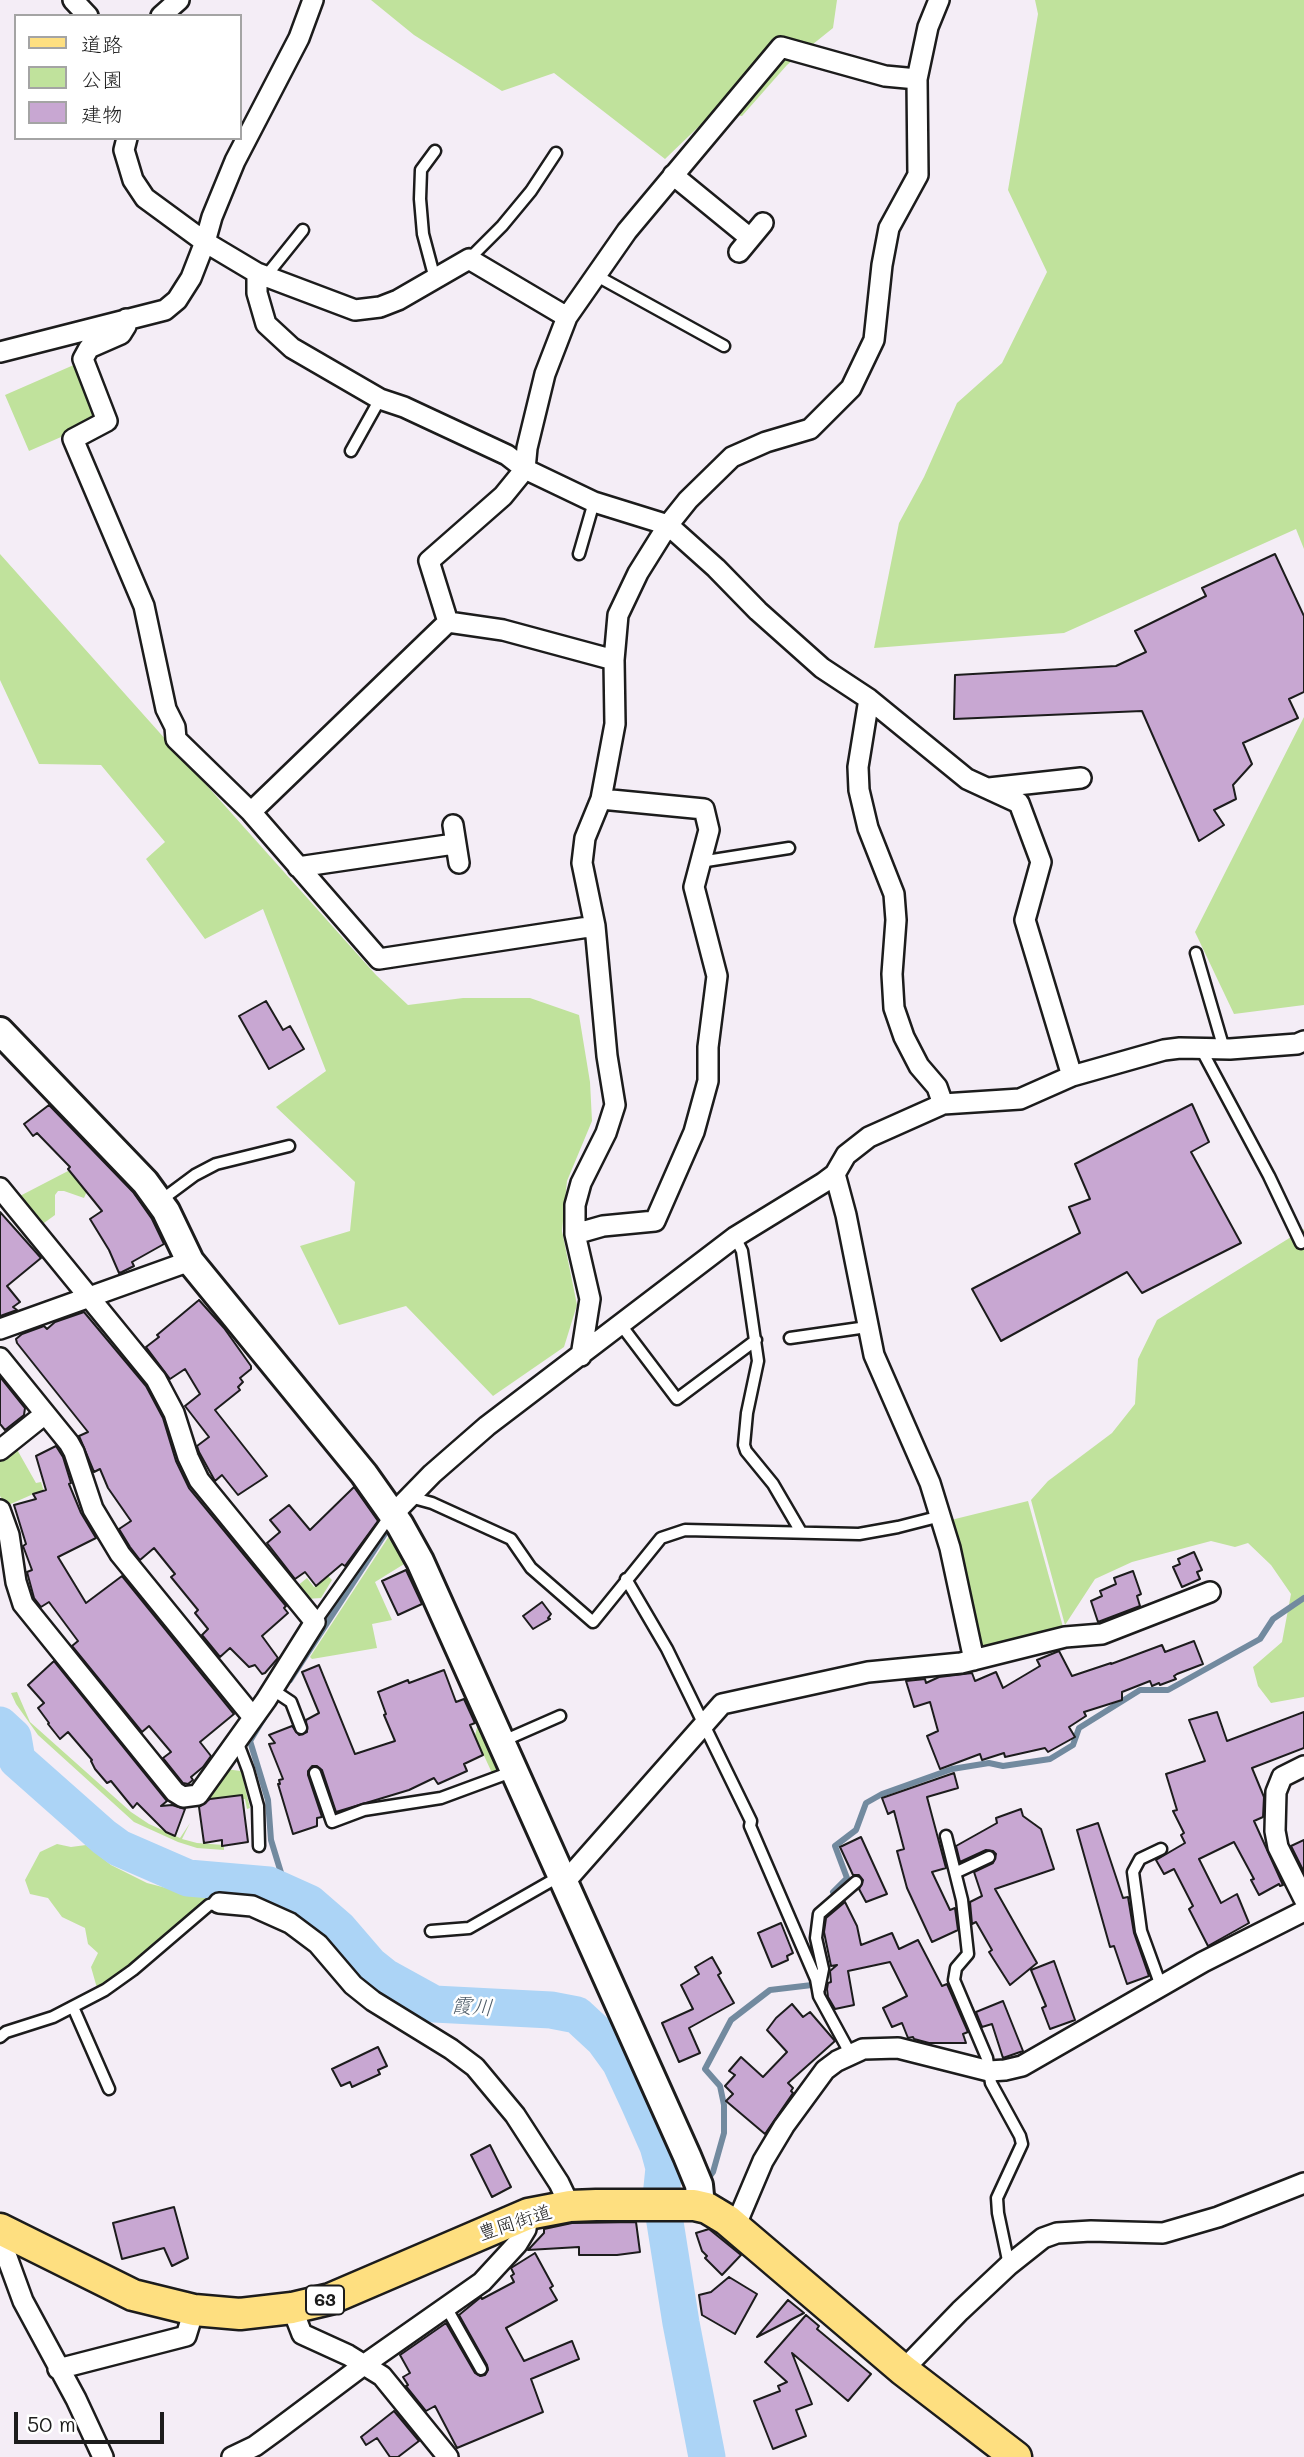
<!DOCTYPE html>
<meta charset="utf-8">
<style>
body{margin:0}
#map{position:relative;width:1304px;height:2457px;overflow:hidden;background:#f4edf6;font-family:Mali,"Klee One",sans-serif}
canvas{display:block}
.legend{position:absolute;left:14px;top:14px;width:228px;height:126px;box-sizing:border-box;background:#fff;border:2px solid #a4a4a4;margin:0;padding:9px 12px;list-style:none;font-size:21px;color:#1c1c1c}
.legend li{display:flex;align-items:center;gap:14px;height:35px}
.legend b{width:35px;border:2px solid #a4a4a4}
.scale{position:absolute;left:14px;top:2412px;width:150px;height:32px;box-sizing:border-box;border:4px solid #1c1c1c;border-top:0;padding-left:9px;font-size:21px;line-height:24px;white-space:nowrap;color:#1c1c1c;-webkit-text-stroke:5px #fff;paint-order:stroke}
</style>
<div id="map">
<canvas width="1304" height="2457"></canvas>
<ul class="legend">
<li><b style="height:9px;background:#fedf80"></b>道路</li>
<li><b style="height:19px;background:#c0e29c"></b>公園</li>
<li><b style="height:19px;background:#c8a7d2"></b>建物</li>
</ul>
<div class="scale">50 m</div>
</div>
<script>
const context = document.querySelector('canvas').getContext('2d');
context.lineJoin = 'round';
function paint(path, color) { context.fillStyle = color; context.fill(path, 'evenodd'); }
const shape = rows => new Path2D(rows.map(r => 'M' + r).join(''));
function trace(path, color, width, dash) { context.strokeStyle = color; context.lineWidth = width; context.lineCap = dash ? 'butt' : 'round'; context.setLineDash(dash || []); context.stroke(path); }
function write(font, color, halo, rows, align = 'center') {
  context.font = font + ' Mali,"Klee One",sans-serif'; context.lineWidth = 5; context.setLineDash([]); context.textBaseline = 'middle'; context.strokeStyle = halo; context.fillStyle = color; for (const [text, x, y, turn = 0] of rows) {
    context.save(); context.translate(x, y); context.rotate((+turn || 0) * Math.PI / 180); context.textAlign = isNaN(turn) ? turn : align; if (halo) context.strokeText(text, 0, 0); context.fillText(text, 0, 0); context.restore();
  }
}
const green = shape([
 [371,0,837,0,833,28,787,65,742,116,715,111,665,159,554,73,502,91,414,35],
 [1035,0,1304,0,1304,549,1296,529,1064,633,874,648,899,523,924,477,957,403,1002,363,1047,272,1008,190,1038,14],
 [76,364,100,420,29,451,5,395],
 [0,554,376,975,408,1005,463,998,530,998,579,1015,590,1082,592,1121,567,1181,562,1231,577,1305,564,1347,493,1396,406,1306,339,1325,300,1246,350,1231,355,1182,276,1107,326,1071,263,909,205,939,146,859,165,842,101,765,39,764,0,680],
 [1304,717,1304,1005,1234,1014,1195,932],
 [70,1170,87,1191,84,1198,64,1191,58,1191,55,1195,55,1215,44,1223,37,1223,16,1198],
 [1304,1229,1304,1697,1271,1703,1258,1686,1253,1667,1282,1642,1291,1594,1271,1565,1248,1543,1235,1547,1211,1541,1132,1562,1095,1579,1065,1625,1031,1500,1048,1481,1112,1433,1135,1404,1138,1359,1157,1320],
 [15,1446,36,1483,41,1482,49,1508,44,1510,38,1492,6,1506,0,1496,0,1459],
 [1028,1501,1063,1627,985,1651,978,1645,951,1520],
 [393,1530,409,1561,375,1582,392,1620,372,1624,377,1648,312,1659,310,1657],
 [328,1576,332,1580,321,1598,306,1599,296,1587,307,1578,314,1587],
 [17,1692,30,1722,131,1812,149,1824,180,1838,190,1823,182,1839,197,1843,224,1845,224,1850,197,1848,178,1842,134,1822,38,1735,16,1704,11,1693],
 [479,1719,502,1770,492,1773,475,1736],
 [225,1769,241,1771,250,1808,247,1809,245,1799,243,1799,242,1795,203,1807,198,1814],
 [57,1844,71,1847,86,1845,111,1865,147,1883,197,1896,213,1897,122,1972,97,1988,91,1967,98,1953,88,1944,85,1928,62,1917,48,1898,30,1894,25,1880,40,1852]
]);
const stream = shape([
 [290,1680,388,1529],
 [264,1718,250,1741,268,1800,271,1840,282,1876,282,1891],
 [833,1892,847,1878,835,1846,856,1830,866,1803,882,1794,952,1769,989,1763,1003,1766,1050,1759,1073,1745,1079,1728,1140,1690,1168,1690,1260,1639,1273,1619,1304,1598],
 [707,2180,713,2172,724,2133,724,2105,720,2086,705,2069,731,2020,770,1990,812,1985]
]);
const river = shape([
 [0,1725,13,1737,17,1760,104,1837,119,1848,188,1878,269,1885,309,1903,339,1929,370,1965,385,1977,434,2004,551,2010,577,2015,604,2040,620,2062,639,2103,658,2146,664,2168,661,2197,681,2323,707,2457]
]);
const building = shape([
 [1275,554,1304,616,1304,692,1289,699,1298,718,1243,743,1252,764,1233,785,1236,799,1214,810,1224,825,1199,841,1142,711,954,719,955,675,1116,666,1146,652,1135,631,1206,596,1202,588,1275,554],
 [266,1001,283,1030,290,1026,304,1049,269,1069,239,1016,266,1001],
 [1192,1104,1209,1142,1191,1152,1241,1243,1142,1293,1127,1272,1001,1341,972,1289,1080,1233,1069,1207,1090,1199,1075,1164,1192,1104],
 [49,1105,133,1192,152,1219,164,1244,132,1262,134,1266,122,1272,119,1273,109,1250,90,1219,102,1211,68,1169,70,1167,37,1133,33,1136,24,1124,49,1105],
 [0,1212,41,1258,7,1286,20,1302,13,1307,17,1310,0,1316,0,1212],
 [199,1300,224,1328,251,1366,251,1369,240,1378,243,1382,238,1387,240,1390,215,1410,267,1476,238,1495,222,1475,215,1481,199,1452,197,1446,209,1437,185,1406,200,1394,185,1369,170,1379,146,1347,159,1337,157,1335,199,1300],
 [84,1312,146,1386,163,1418,176,1461,189,1488,286,1606,284,1608,288,1613,262,1636,278,1658,265,1673,262,1674,255,1665,249,1667,230,1648,220,1657,202,1635,208,1629,195,1613,198,1610,171,1577,175,1574,154,1548,140,1560,130,1547,119,1529,131,1521,108,1488,100,1469,94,1472,79,1436,88,1432,17,1343,16,1339,22,1334,44,1326,47,1329,55,1322,84,1312],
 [0,1377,25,1408,24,1415,5,1430,0,1424,0,1377],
 [56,1446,63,1457,71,1483,69,1484,81,1513,96,1538,58,1557,86,1603,122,1576,234,1714,200,1742,211,1756,203,1767,191,1777,193,1780,188,1784,183,1783,163,1758,171,1752,149,1726,142,1732,72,1646,78,1641,49,1602,41,1607,34,1598,27,1572,32,1570,23,1546,26,1544,14,1505,36,1499,33,1494,46,1490,36,1456,56,1446],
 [354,1487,378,1521,345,1566,342,1564,316,1586,305,1572,295,1579,267,1543,280,1532,270,1520,289,1505,310,1530,354,1487],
 [1194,1552,1202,1570,1197,1572,1200,1579,1182,1587,1173,1567,1180,1564,1178,1559,1194,1552],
 [406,1570,422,1604,398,1615,382,1581,406,1570],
 [1133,1571,1141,1594,1137,1596,1140,1606,1098,1622,1091,1601,1102,1596,1100,1591,1116,1584,1114,1578,1133,1571],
 [542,1602,551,1614,548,1618,550,1619,533,1629,523,1616,542,1602],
 [1194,1641,1203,1664,1177,1674,1174,1676,1176,1679,1160,1685,1159,1683,1152,1686,1150,1681,1122,1692,1122,1700,1084,1712,1086,1716,1069,1727,1075,1737,1048,1752,1045,1748,1005,1757,1004,1753,982,1760,980,1754,940,1769,927,1736,938,1731,930,1702,914,1707,906,1681,925,1679,926,1683,939,1677,972,1673,975,1681,996,1672,1003,1688,1040,1666,1037,1660,1059,1651,1072,1676,1111,1663,1111,1664,1162,1645,1165,1652,1194,1641],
 [54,1661,167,1801,161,1806,172,1805,185,1809,175,1836,166,1832,137,1803,133,1808,111,1781,107,1783,95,1769,91,1761,92,1760,68,1732,60,1739,48,1724,49,1723,38,1708,44,1703,28,1685,54,1661],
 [319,1665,355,1754,395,1741,384,1715,386,1714,378,1692,408,1680,409,1683,444,1670,456,1702,464,1699,475,1723,470,1725,483,1755,464,1764,467,1771,438,1784,434,1778,409,1790,336,1812,322,1770,317,1766,312,1766,308,1771,308,1775,322,1817,317,1818,317,1826,293,1834,278,1784,280,1784,279,1780,283,1779,269,1744,275,1743,269,1735,292,1726,299,1735,307,1732,306,1720,319,1713,302,1672,319,1665],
 [1217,1712,1227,1741,1304,1712,1304,1748,1252,1768,1264,1797,1263,1817,1254,1821,1283,1885,1280,1886,1279,1884,1259,1895,1251,1880,1254,1879,1234,1842,1199,1859,1221,1903,1237,1894,1249,1923,1208,1946,1189,1909,1193,1906,1174,1869,1164,1874,1156,1860,1185,1843,1181,1835,1184,1833,1173,1811,1177,1810,1166,1774,1205,1761,1189,1720,1217,1712],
 [954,1773,958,1788,927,1797,946,1868,932,1872,950,1910,955,1908,958,1930,932,1942,907,1888,897,1851,904,1849,894,1811,888,1814,882,1798,954,1773],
 [242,1795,248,1842,222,1846,222,1840,204,1843,199,1807,210,1799,242,1795],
 [1021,1809,1023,1816,1041,1829,1054,1869,995,1889,1037,1963,1010,1985,989,1952,992,1950,976,1922,972,1924,970,1902,982,1896,974,1872,993,1863,996,1854,993,1851,986,1850,960,1862,956,1846,997,1823,996,1818,1021,1809],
 [1098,1823,1123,1898,1128,1897,1134,1933,1149,1976,1127,1984,1114,1946,1110,1947,1077,1830,1098,1823],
 [861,1837,887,1894,866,1902,859,1889,863,1880,859,1875,853,1875,840,1847,861,1837],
 [1304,1840,1304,1872,1291,1846,1304,1840],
 [845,1902,857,1926,861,1945,892,1933,899,1949,918,1940,942,1986,947,1984,968,2032,963,2034,966,2043,929,2043,914,2039,913,2037,908,2038,902,2023,892,2027,883,2008,907,1996,890,1962,848,1971,854,2005,835,2009,828,1997,827,1989,828,1983,831,1982,830,1971,837,1965,831,1966,824,1932,826,1918,845,1902],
 [781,1923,793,1953,787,1956,788,1960,772,1967,758,1933,781,1923],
 [712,1957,721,1973,718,1975,734,2003,689,2028,700,2053,679,2062,662,2023,693,2009,681,1985,699,1974,695,1967,712,1957],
 [1054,1961,1075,2020,1050,2029,1042,2008,1046,2006,1031,1970,1054,1961],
 [1003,2001,1023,2051,1003,2058,992,2024,982,2027,976,2012,1003,2001],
 [792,2004,803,2017,810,2012,835,2041,788,2083,793,2088,791,2091,793,2093,765,2134,726,2101,733,2094,725,2086,735,2075,729,2071,741,2057,763,2077,787,2052,767,2030,776,2018,792,2004],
 [378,2047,387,2066,378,2070,380,2074,352,2087,350,2082,341,2086,332,2069,378,2047],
 [490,2145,511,2187,492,2197,471,2155,490,2145],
 [174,2207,188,2258,172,2266,164,2248,122,2259,113,2223,174,2207],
 [636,2222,640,2252,617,2255,579,2255,579,2247,528,2250,544,2233,544,2229,572,2223,636,2222],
 [709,2229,741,2255,722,2275,705,2258,707,2256,702,2251,696,2233,709,2229],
 [535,2253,553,2286,550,2288,557,2300,506,2328,524,2361,572,2341,579,2359,531,2379,543,2412,457,2448,435,2406,426,2411,406,2386,408,2385,403,2377,410,2373,400,2355,446,2323,475,2373,480,2376,485,2375,488,2370,487,2365,459,2315,481,2297,482,2299,514,2282,511,2276,514,2274,511,2268,535,2253],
 [729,2277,757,2294,735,2334,702,2315,699,2295,711,2292,729,2277],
 [788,2300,804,2313,757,2337,788,2300],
 [806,2315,819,2326,817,2329,871,2374,848,2401,792,2353,812,2404,796,2410,806,2436,773,2449,754,2401,780,2391,778,2386,787,2382,765,2362,806,2315],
 [394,2411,419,2441,398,2457,390,2457,377,2438,366,2445,361,2437,394,2411]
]);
const lane = shape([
 [435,151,421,170,420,199,423,234,435,279],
 [469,259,502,226,531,191,556,153],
 [266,276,303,230],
 [597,276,724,346],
 [351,451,380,399],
 [579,554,594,502],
 [700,862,789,848],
 [1196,953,1224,1049],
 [1201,1049,1269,1176,1301,1243],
 [160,1201,195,1175,216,1164,289,1146],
 [735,1237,742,1251,758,1361,747,1413,744,1445,746,1451,773,1484,801,1532],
 [621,1325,677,1399,756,1340],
 [790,1338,867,1327],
 [410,1497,432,1503,511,1539,531,1568,593,1622,661,1538,685,1530,859,1534,898,1527,941,1516],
 [626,1579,667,1649,751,1821,750,1826,816,1979,819,1996,850,2053],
 [315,1622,385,1523,393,1515],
 [273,1690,291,1702,301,1728],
 [237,1741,248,1770,258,1806,259,1846],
 [503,1741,560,1716],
 [315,1773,332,1822,364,1810,441,1798,514,1771],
 [946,1836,962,1900,968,1954,956,1968,954,1980,987,2058,991,2083,1020,2136,1022,2144,997,2198,998,2213,1009,2265],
 [1161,1849,1140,1859,1133,1872,1141,1931,1161,1986],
 [957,1872,989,1857],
 [431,1931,469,1928,560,1876],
 [819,1989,823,1969,816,1938,819,1914,856,1882],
 [73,2007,109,2089],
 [0,2037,6,2032,53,2017,105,1990,133,1970,209,1905,219,1903],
 [446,2307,481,2369]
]);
const street = shape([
 [73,0,88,16],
 [161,16,179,0],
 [127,138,124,150,133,180,145,198,205,242,257,273,355,310,380,307,398,300,469,259,567,317],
 [673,175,750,238],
 [739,252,763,223],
 [257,273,257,293,266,324,292,348,380,399,404,407,507,455,525,469,594,502,668,525,716,568,758,611,822,668,869,699,967,779,1019,803,1041,862,1025,920,1072,1076],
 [126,319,126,326,121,334,89,348,83,359,107,421,73,439,144,606,166,709,175,727,176,739,251,812,379,959,595,926],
 [0,352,165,310,177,300,191,278,205,242,212,217,235,161,299,38,313,0],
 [448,622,429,561,503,496,525,469,527,448,545,374,567,317,627,231,781,47,885,76,917,79],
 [869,699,858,767,859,790,868,828,894,894,896,920,892,974,894,1008,904,1037,919,1066,937,1087,943,1104],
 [989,788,1081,778],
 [251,812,448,622,503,630,614,660],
 [453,825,459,863],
 [298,867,454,844],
 [835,1174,846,1215,874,1355,930,1483,950,1548,974,1660],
 [0,1188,156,1379,174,1413,188,1457,199,1480,315,1622,266,1700,198,1795,183,1797,175,1792,23,1604,16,1582,9,1535,0,1510],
 [575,1234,603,1226,655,1221,694,1132,708,1081,708,1047,717,976,694,887,709,830,704,809,601,799],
 [0,1329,190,1261],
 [581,1356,590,1299,575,1234,575,1205,581,1183,606,1133,615,1105,607,1056,595,926,582,863,585,838,601,799,615,724,614,660,618,615,638,573,668,525,688,500,732,457,766,442,810,429,851,388,874,340,882,265,889,228,918,175,917,79,928,27,939,0],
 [0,1358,69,1443,74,1452,93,1509,120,1554,252,1716],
 [0,1450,45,1414],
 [393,1514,432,1474,487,1426,735,1237,823,1183,835,1174,846,1155,869,1137,943,1104,1020,1099,1072,1076,1164,1050,1180,1048,1230,1049,1297,1044,1304,1041],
 [1304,1766,1282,1777,1276,1792,1275,1831,1278,1847,1304,1899],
 [564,1883,722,1704,868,1672,961,1663,1065,1637,1102,1634,1210,1592],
 [219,1903,252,1906,290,1923,318,1944,353,1985,373,2001,451,2049,475,2067,515,2115,559,2183,570,2206],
 [735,2227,763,2161,784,2126,825,2070,837,2061,863,2049,898,2048,989,2071,1005,2070,1022,2066,1203,1962,1304,1911],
 [0,2238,23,2301,76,2399,103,2457],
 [292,2308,302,2334,348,2355,382,2376,448,2457],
 [58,2369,186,2336,194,2310],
 [903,2370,960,2311,1009,2265,1043,2238,1057,2233,1091,2231,1163,2233,1218,2217,1304,2183],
 [232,2457,255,2446,277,2430,365,2364,482,2282,517,2244,526,2229,528,2214]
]);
const secondary = shape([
 [0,1031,145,1182,166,1211,190,1261,364,1474,400,1525,420,1561,687,2156,699,2185,701,2206]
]);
const primary = shape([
 [0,2229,133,2295,194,2310,240,2314,292,2308,330,2299,528,2214,570,2206,596,2205,694,2205,707,2208,727,2220,903,2370,1016,2457]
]);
const shields = [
 [325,2300,38]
];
const shieldNames = [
 ["63",325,2300]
];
const streetNames = [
 ["豊岡街道",515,2223,-18]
];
const waterNames = [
 ["霞川",472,2007,4]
];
paint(green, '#c0e29c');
trace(stream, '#728a9f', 6);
trace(river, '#acd4f6', 37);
paint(building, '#c8a7d2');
trace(building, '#1c1c1c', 2);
trace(lane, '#1c1c1c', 15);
trace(street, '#1c1c1c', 24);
trace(secondary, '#1c1c1c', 32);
trace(primary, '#1c1c1c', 35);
trace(lane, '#fff', 10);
trace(street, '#fff', 19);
trace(secondary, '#fff', 26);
trace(primary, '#fedf80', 30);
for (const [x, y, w] of shields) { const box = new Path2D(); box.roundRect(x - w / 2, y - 14.5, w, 29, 5); context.fillStyle = '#fff'; context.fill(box); trace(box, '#1c1c1c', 2); }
write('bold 18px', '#1c1c1c', null, shieldNames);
write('19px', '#1c1c1c', '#fff', streetNames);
write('italic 21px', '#4e5c68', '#fff', waterNames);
</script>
